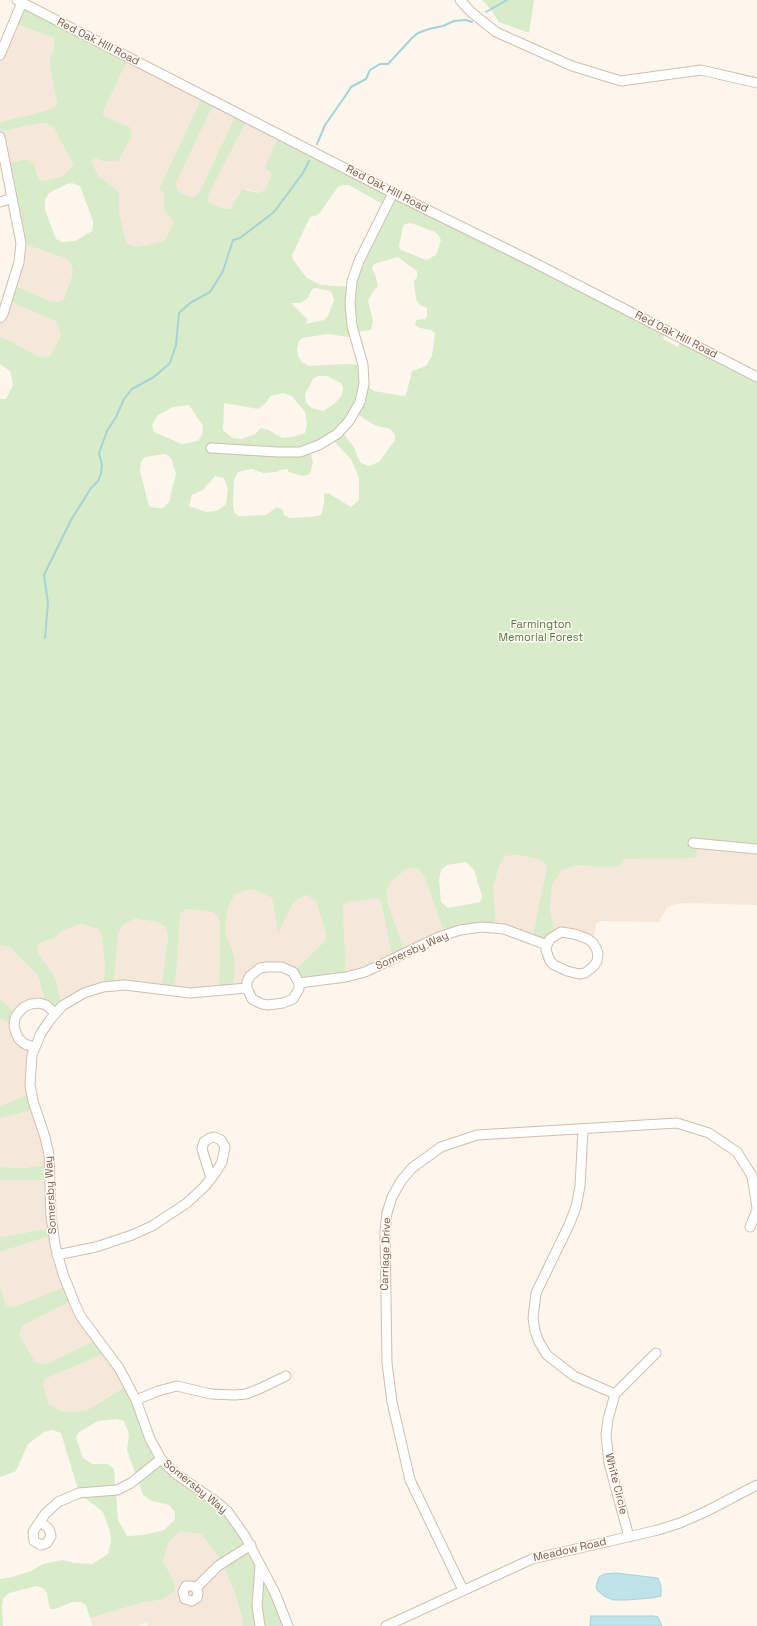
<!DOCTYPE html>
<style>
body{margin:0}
canvas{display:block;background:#fdf6ec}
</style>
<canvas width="757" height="1626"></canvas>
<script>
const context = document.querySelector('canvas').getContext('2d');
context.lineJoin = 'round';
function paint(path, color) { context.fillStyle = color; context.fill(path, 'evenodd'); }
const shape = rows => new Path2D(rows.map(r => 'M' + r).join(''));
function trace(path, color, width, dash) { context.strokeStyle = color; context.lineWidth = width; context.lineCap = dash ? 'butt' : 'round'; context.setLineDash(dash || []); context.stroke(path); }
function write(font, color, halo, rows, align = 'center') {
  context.font = font + ' "Space Grotesk",sans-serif'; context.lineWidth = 3; context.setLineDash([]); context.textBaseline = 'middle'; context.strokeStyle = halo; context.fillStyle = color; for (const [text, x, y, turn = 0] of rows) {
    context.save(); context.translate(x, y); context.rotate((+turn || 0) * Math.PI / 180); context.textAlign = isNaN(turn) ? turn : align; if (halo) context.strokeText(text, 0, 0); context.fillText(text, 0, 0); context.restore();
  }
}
const residential = shape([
 [13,23,54,38,54,52,50,57,57,103,55,107,48,110,0,122,0,55],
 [129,57,203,95,159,189,164,195,164,211,173,221,170,231,164,241,137,247,125,243,119,211,119,192,98,175,90,162,95,158,102,161,130,127,104,116,103,112],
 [215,101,237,112,200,191,195,196,188,197,178,192,176,183],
 [248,118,280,135,267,170,270,172,271,177,265,190,262,192,258,193,247,189,239,193,230,209,224,209,210,203,208,200,209,194],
 [40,123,48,124,54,128,73,163,68,171,61,177,42,181,38,178,37,173,6,164,0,132],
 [21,243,67,259,71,265,73,272,64,299,59,302,50,301,12,284],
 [7,300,57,322,61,335,50,356,45,358,40,357,0,336,0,318],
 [693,843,757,849,757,905,682,903,667,907,659,922,601,921,596,924,593,943,588,939,555,934,550,907,552,886,562,870,576,865,599,867,626,855],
 [518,855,540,859,547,866,532,939,495,928,495,909,493,888,499,867,505,856],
 [408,868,417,868,424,876,445,935,405,953,388,903,386,891,392,881],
 [252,889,272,898,278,933,292,905,300,898,307,895,316,901,326,934,324,942,293,972,267,967,233,990,225,934,228,908,235,894],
 [379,897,382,905,392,959,346,977,343,904,348,902],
 [186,909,214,912,218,917,220,924,219,991,175,992,179,922,180,914],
 [133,919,158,922,166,928,168,937,161,990,114,985,118,933,123,925],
 [82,924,98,929,102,936,105,966,103,987,62,1006,57,984,53,974,38,953,37,947,43,941,55,938,62,931],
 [0,945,10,947,38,976,46,1005,39,1003,17,1015,0,998],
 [0,1018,14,1026,16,1033,31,1047,31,1093,0,1106],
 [35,1109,50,1164,23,1168,0,1167,0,1118,18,1114],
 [0,1180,51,1180,52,1228,0,1237],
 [53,1235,67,1286,13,1307,6,1305,0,1284,0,1252],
 [73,1300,98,1339,46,1364,36,1363,19,1334,22,1326],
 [108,1352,128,1385,89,1409,75,1412,62,1411,49,1405,42,1386,45,1379],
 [181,1531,201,1534,222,1562,235,1593,243,1621,243,1626,148,1626,146,1622,138,1626,92,1626,90,1618,144,1602,162,1600,173,1579,163,1562,169,1540]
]);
const green = shape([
 [482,0,534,0,529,33,499,22,488,6],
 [22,2,129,57,103,112,104,116,130,127,132,136,118,161,102,161,95,158,91,162,98,175,119,192,119,211,126,243,137,247,164,241,170,231,173,221,164,211,164,195,159,189,203,95,215,101,176,183,178,192,189,197,195,196,200,191,237,112,248,118,209,194,208,200,210,203,224,209,230,209,242,189,258,193,265,190,271,177,270,172,265,168,266,164,280,135,666,330,663,339,678,347,683,338,757,377,757,849,699,844,695,858,624,859,619,866,599,867,576,865,562,870,552,886,550,907,555,934,547,945,532,939,547,866,540,859,518,855,505,856,499,867,493,888,495,909,495,928,445,935,424,876,417,868,408,868,392,881,386,891,388,903,405,953,392,959,382,905,379,898,348,902,343,905,346,977,299,983,293,972,324,942,326,934,316,901,307,895,300,898,292,905,278,933,272,898,252,889,235,894,228,908,225,934,232,950,235,962,233,990,219,991,220,924,218,917,213,912,186,909,180,914,175,992,161,990,168,937,166,928,158,922,134,919,123,925,118,933,114,985,103,987,105,966,102,936,98,929,81,924,62,931,55,938,43,941,37,947,38,953,53,974,57,984,62,1006,55,1013,46,1005,38,976,10,947,0,945,0,399,6,399,13,385,10,371,0,364,0,336,40,357,45,358,50,356,61,335,57,322,7,300,12,284,50,301,59,302,64,299,73,272,71,265,67,259,21,243,6,164,23,160,29,160,33,163,38,178,42,181,61,177,68,171,73,164,54,128,48,124,40,123,0,132,0,122,48,110,55,107,57,103,50,65,50,57,54,52,54,38,13,23],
 [72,183,80,186,93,221,93,225,92,231,75,241,63,242,56,239,45,210,45,200,49,193,67,184],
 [343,185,349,185,386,206,352,287,321,285,307,278,293,260,292,255,310,217,318,215,338,187],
 [411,223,435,232,439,236,441,240,436,255,426,260,401,250,399,246,403,226,405,224],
 [398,257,417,271,417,277,414,281,416,300,420,305,427,308,427,316,425,319,416,320,415,325,420,328,431,330,435,333,432,356,426,366,412,371,406,395,403,396,374,391,364,384,363,365,345,364,309,366,302,362,298,356,297,348,299,341,302,338,327,334,356,338,354,332,371,330,373,321,368,301,372,293,378,286,375,274,372,269,374,264],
 [316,288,330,291,333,295,334,300,328,316,324,320,305,324,308,320,291,303,300,303,308,298,312,289],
 [318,376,327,376,341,383,343,388,342,395,335,403,324,411,315,409,310,407,306,402,305,394,313,379],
 [283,393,292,396,305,412,307,424,305,433,293,437,283,438,276,435,269,430,261,428,255,434,242,439,232,438,223,430,224,403,258,409,266,403,270,396],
 [189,405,203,426,202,435,198,441,182,444,154,432,152,425,158,415,173,407],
 [354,412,374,425,390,429,395,434,395,440,379,462,369,466,361,463,357,456,355,449,341,430],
 [331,438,351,459,359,478,359,500,351,507,328,493,324,494,324,503,321,515,309,517,290,518,284,515,282,509,277,507,266,515,239,516,235,513,233,507,234,480,238,472,246,470,252,469,263,473,276,472,281,470,287,469,289,472,303,476,310,474,313,462,309,449],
 [165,454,170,457,172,460,176,474,169,502,163,508,155,508,149,506,140,471,141,462,145,457],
 [215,476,224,478,228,489,226,504,217,511,206,512,189,506,192,495,203,490],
 [466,862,474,870,482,896,480,902,448,908,441,902,439,880,441,870,447,865],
 [0,998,17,1015,14,1026,0,1018],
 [31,1093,35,1109,18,1114,0,1118,0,1106],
 [50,1164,51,1180,0,1180,0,1167,23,1168],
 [52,1228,53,1235,0,1252,0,1237],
 [0,1284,6,1305,13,1307,67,1286,73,1300,22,1326,19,1334,36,1363,46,1364,98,1339,108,1352,45,1379,43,1386,49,1405,62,1411,75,1412,89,1409,128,1385,161,1459,228,1512,288,1626,243,1626,243,1620,235,1593,222,1562,201,1534,181,1531,169,1541,163,1562,173,1579,175,1590,162,1600,144,1602,90,1618,86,1605,81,1602,72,1602,55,1609,51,1609,49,1606,47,1593,43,1588,37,1586,9,1593,3,1599,2,1607,3,1626,0,1626,0,1579,12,1577,31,1571,43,1564,63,1560,74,1563,92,1564,108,1554,111,1542,110,1531,103,1512,79,1493,61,1433,53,1430,44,1432,28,1444,16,1471,0,1477],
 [117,1419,124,1421,129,1434,127,1450,143,1495,152,1501,169,1505,175,1512,175,1519,164,1530,143,1535,127,1536,118,1520,114,1469,108,1464,92,1464,83,1458,76,1437,79,1432,98,1421]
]);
const water = shape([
 [616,1573,658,1578,661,1586,661,1596,652,1598,627,1600,613,1600,604,1596,597,1590,596,1586,599,1577,604,1574,616,1573],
 [591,1616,654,1616,658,1617,662,1626,590,1626,591,1616]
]);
const stream = shape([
 [486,12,507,0],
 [317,144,325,125,346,95,351,87,366,79,370,70,380,64,388,64,412,38,418,33,429,29,443,26,454,21,466,20,472,22],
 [45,638,48,603,44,575,71,520,91,488,98,481,101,474,102,465,99,453,107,431,116,417,124,399,132,389,154,377,170,363,176,345,179,313,190,303,210,292,223,271,233,240,240,238,274,212,303,173,309,161]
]);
const minor = shape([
 [17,0,393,193,529,260,757,377],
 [460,0,471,12,496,32,572,66,621,81,701,70,757,83],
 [0,55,23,0],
 [0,137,21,243,19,262,3,314,0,318],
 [0,202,12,198],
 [211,448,278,452,300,452,319,445,337,434,349,421,360,402,364,384,363,365,352,326,350,303,352,281,359,261,393,193],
 [693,843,757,849],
 [267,967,282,967,293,972,299,983,299,989,293,999,283,1003,268,1005,262,1004,252,999,247,988,247,982,250,976,260,968,267,967],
 [299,983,346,977,365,972,439,937,460,930,482,927,504,929,547,945,546,950,550,961,554,965,567,971,579,974,585,973,594,966,597,961,598,954,596,948,593,943,588,939,574,934,561,932,550,939,547,945],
 [247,988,190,993,125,985,103,987,84,993,62,1006,50,1020,41,1033,32,1055,30,1085,33,1101,45,1137,49,1155,51,1216,55,1245,63,1274,75,1304,81,1317,119,1368,128,1385,136,1400,150,1439,161,1459,176,1474,218,1503,228,1512,245,1536,275,1593,288,1626],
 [34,1047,25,1044,19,1039,16,1033,14,1026,15,1018,19,1012,24,1007,31,1004,39,1003,46,1005,55,1013],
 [583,1129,580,1186,576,1207,569,1225,536,1293,533,1318,535,1331,539,1342,547,1355,574,1376,615,1394],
 [750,1227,757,1210],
 [57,1255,96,1247,132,1235,152,1226,187,1203,205,1186,209,1181,216,1172,222,1162,225,1147,221,1140,214,1137,210,1138,204,1142,202,1149,211,1178],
 [136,1400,158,1391,177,1386,211,1394,235,1395,246,1394,259,1389,286,1376],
 [40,1521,49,1529,51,1536,47,1543,41,1545,34,1541,33,1532,40,1521,46,1513,58,1502,79,1493,117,1490,131,1483,161,1459],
 [629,1537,609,1463,606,1435,608,1419,615,1394,656,1353],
 [260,1565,257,1606,260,1626],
 [196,1588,198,1593,197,1598,192,1601,185,1599,183,1592,186,1586,192,1586,196,1588,218,1566,251,1545],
 [463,1590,410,1480,392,1402,387,1363,385,1231,387,1213,392,1197,401,1181,412,1168,441,1147,477,1135,677,1123,709,1133,737,1152,752,1176,757,1208],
 [386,1626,532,1559,658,1530,680,1523,705,1512,757,1485]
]);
const streetNames = [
 ["Red Oak Hill Road",98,42,27],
 ["Red Oak Hill Road",387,189,27],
 ["Red Oak Hill Road",676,335,27],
 ["Somersby Way",412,951,-24],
 ["Somersby Way",51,1195,-93],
 ["Carriage Drive",386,1254,-88],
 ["White Circle",616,1484,76],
 ["Somersby Way",195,1487,39],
 ["Meadow Road",570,1550,-13]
];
const parkNames = [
 ["Farmington",541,625],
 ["Memorial Forest",541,638]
];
paint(residential, '#f5e8da');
paint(green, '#d8ecc9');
paint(water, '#bfe3e8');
trace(water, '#a5d3da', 1);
trace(stream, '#a5d3da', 2);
trace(minor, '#d1beb0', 11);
trace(minor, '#fff', 9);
write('11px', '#7a5c4d', '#fffaf3', streetNames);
write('11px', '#537a41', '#fffaf3', parkNames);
</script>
